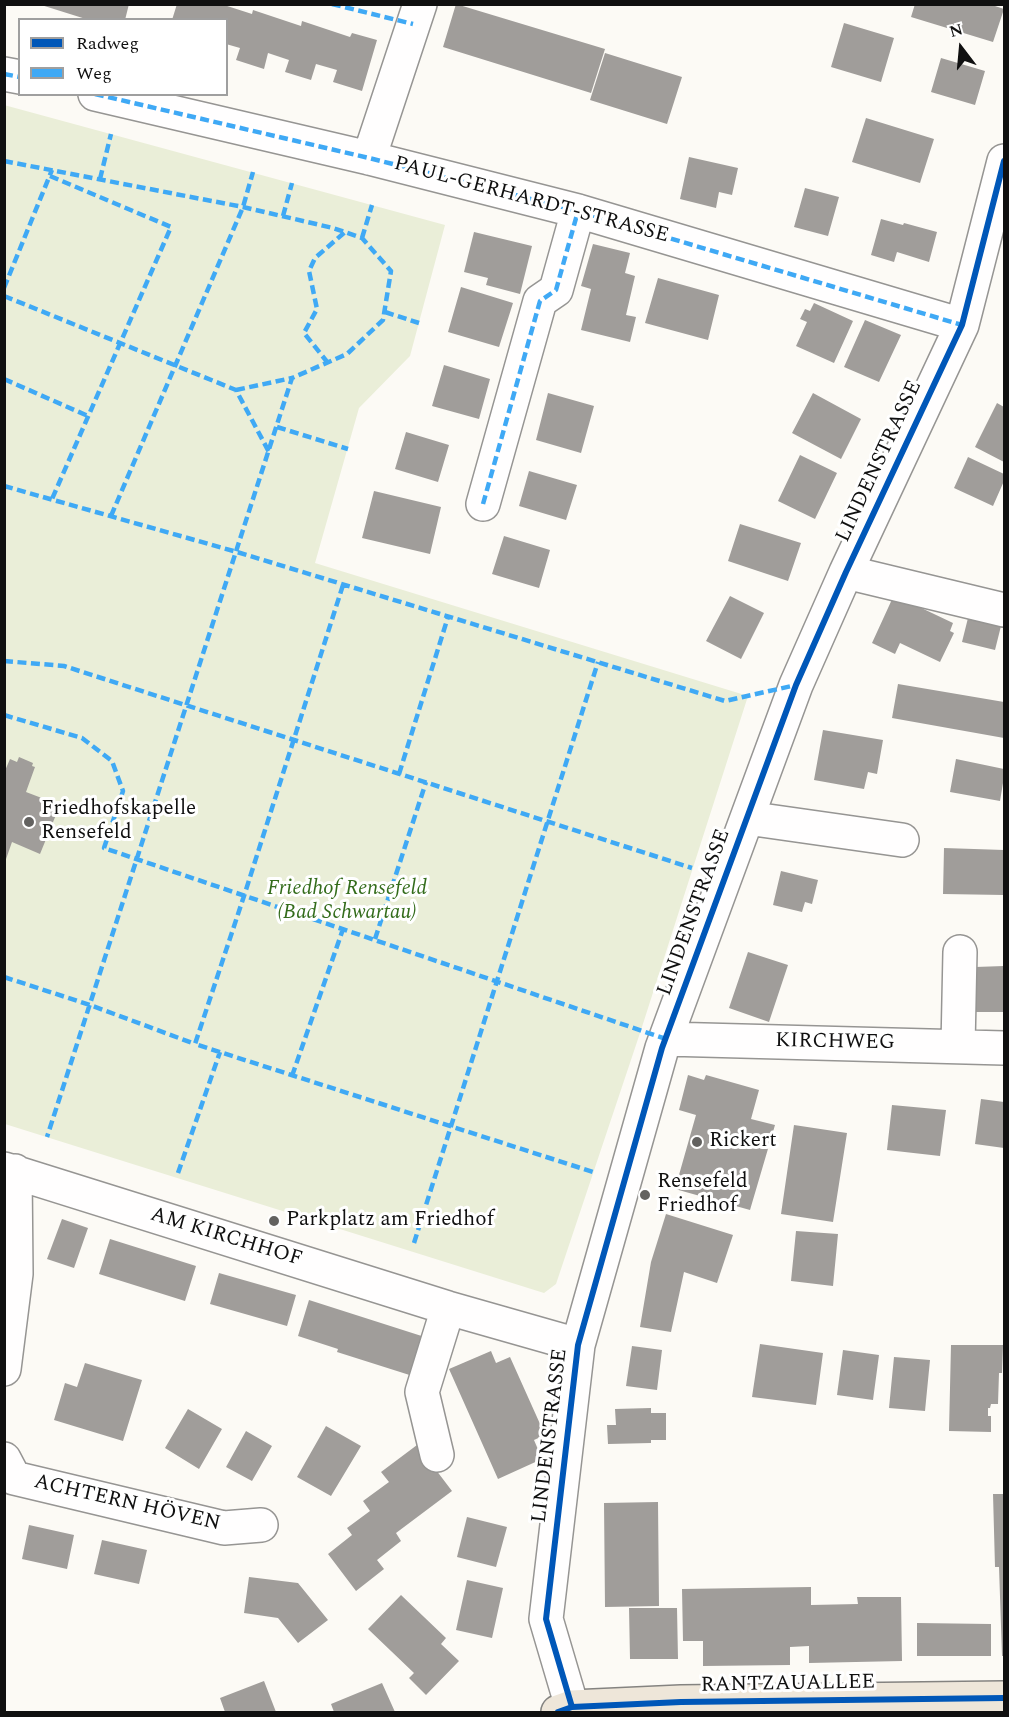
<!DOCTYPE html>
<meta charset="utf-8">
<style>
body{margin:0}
#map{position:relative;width:1009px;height:1717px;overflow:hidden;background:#fcfaf5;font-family:Spectral,serif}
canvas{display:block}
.frame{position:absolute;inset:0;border:6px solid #101010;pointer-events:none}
.legend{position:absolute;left:18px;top:18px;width:210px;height:78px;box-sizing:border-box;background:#fff;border:2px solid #9f9f9f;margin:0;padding:8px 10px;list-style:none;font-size:18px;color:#101010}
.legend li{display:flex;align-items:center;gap:12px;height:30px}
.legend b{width:30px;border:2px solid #9f9f9f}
.north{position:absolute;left:931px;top:18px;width:60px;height:60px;-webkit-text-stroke:4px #fff;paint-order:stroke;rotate:344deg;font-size:16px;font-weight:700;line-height:24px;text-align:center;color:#101010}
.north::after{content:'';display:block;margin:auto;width:21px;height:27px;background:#101010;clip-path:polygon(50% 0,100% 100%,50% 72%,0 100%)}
</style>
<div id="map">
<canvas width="1009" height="1717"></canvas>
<div class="frame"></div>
<ul class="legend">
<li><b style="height:8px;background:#0057b8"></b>Radweg</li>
<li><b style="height:8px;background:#3fa9f5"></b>Weg</li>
</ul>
<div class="north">N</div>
</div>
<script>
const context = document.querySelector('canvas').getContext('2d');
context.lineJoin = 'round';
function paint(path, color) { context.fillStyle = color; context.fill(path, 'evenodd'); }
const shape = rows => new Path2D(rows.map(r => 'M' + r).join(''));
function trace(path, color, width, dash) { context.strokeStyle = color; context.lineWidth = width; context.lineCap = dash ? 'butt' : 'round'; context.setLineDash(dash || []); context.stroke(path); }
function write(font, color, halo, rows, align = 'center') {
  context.font = font + ' Spectral,serif'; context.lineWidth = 6; context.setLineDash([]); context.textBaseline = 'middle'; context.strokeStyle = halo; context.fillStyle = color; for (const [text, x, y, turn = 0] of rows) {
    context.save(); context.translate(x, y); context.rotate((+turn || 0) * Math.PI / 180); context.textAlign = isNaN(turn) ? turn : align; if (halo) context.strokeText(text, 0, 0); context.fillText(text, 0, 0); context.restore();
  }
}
const cemetery = shape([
 [4,105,445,225,410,356,359,408,315,563,748,696,641,1030,556,1284,544,1293,5,1124]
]);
const building = shape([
 [38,4,129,4,125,20,89,20],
 [177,4,221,4,252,14,253,10,301,26,302,21,350,37,352,33,377,40,362,91,333,82,337,70,316,64,311,80,285,72,289,60,268,53,264,69,236,60,240,48,226,44,226,20,172,20],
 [456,4,605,49,591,93,443,47],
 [915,4,989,4,1004,9,993,42,911,17],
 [844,23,894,38,881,82,831,67],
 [605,53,682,77,667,124,590,100],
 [941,58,985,71,975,105,931,92],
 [866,118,934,139,920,183,852,162],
 [689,157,738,168,732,195,719,192,716,208,680,199],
 [805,188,839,197,828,236,794,227],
 [881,219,903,225,904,223,937,232,929,262,897,252,894,262,871,255],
 [474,232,532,246,520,294,486,285,488,278,464,272],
 [593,244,630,253,625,273,635,276,626,315,636,317,630,342,581,330,591,289,581,286],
 [658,278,719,295,708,340,645,323],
 [461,287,513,303,499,347,448,332],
 [814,303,853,321,834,363,796,346,807,322,800,319,805,309,810,311],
 [865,320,901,335,879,382,844,367],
 [444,365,490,379,479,419,432,406],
 [548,393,594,406,581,453,536,440],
 [813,393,861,419,841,459,792,433],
 [997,403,1004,407,1004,462,975,447],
 [406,432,449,445,438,482,395,469],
 [800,455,837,473,815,519,778,501],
 [968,457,1004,474,1004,481,993,506,954,488],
 [529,471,577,485,566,520,519,506],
 [374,491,441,507,430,554,362,538],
 [740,524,801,543,788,581,728,561],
 [504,536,550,550,539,588,492,574],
 [894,595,953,623,950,631,954,633,940,662,900,643,895,654,872,643],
 [730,596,764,613,741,659,706,641],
 [970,610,1003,618,995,650,962,642],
 [898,684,1004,702,1004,738,892,718],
 [823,730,883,740,877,774,868,772,864,789,814,780],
 [19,757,33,763,32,766,35,767,26,792,60,805,40,854,12,842,5,862,4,773,10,759,17,762],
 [956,759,1004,769,1004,777,1000,801,950,792],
 [944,848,1004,850,1004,895,943,894],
 [781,871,818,880,812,904,805,902,802,912,773,905],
 [748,952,788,965,769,1022,729,1008],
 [1004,966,1004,1012,975,1012,975,967],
 [688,1075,704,1080,706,1075,759,1090,751,1119,775,1125,750,1210,675,1189,696,1115,679,1110],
 [981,1099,1004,1102,1004,1148,975,1144],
 [892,1105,946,1110,940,1156,887,1150],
 [794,1125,847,1133,833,1222,781,1214],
 [666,1214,733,1235,717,1283,684,1272,671,1332,640,1327,651,1262],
 [62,1219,88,1228,74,1268,47,1259],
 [796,1231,838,1234,833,1286,791,1281],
 [110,1239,196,1266,185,1301,99,1274],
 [219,1273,296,1295,287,1326,210,1304],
 [309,1300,431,1339,419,1378,337,1352,338,1349,298,1336],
 [760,1344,823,1353,816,1405,752,1397],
 [951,1345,1003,1345,1002,1373,999,1373,998,1404,991,1404,990,1408,988,1408,988,1416,991,1416,991,1432,949,1431],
 [632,1346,662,1350,657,1390,626,1386],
 [843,1350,879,1355,873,1400,837,1395],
 [491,1351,496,1363,510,1357,545,1435,534,1440,542,1459,498,1479,449,1369],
 [894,1357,930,1360,925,1411,889,1408],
 [85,1363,142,1380,123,1441,54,1420,65,1383,77,1387],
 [651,1408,651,1413,666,1413,666,1440,651,1440,651,1443,608,1444,607,1425,616,1425,615,1409],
 [188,1409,222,1429,199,1469,165,1448],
 [326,1426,361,1446,331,1496,297,1477],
 [246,1431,272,1446,252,1481,226,1467],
 [417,1445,452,1491,396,1533,401,1541,377,1560,384,1569,356,1591,328,1554,352,1535,347,1528,370,1511,363,1501,389,1482,381,1472],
 [993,1494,1004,1494,1004,1656,1002,1656,999,1567,995,1567],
 [658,1502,659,1606,605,1607,604,1503],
 [467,1517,507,1527,496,1567,457,1557],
 [29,1525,74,1535,67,1569,22,1559],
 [102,1540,147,1550,139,1584,94,1574],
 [249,1577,298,1583,328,1620,298,1643,278,1618,244,1613],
 [467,1580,503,1588,492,1638,456,1630],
 [811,1587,811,1605,858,1604,857,1597,901,1597,902,1661,809,1663,809,1646,790,1647,790,1665,703,1666,703,1641,683,1641,682,1589],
 [401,1595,446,1638,441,1644,459,1661,426,1695,409,1678,414,1673,368,1629],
 [629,1608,677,1608,678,1659,630,1659],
 [917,1623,991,1624,991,1656,917,1656],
 [264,1681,276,1712,225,1712,220,1698],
 [382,1683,395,1712,334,1712,331,1704]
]);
const minor = shape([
 [4,74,20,77],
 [95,94,369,158,578,211,962,325],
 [369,158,420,4],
 [483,504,540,301,556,290,578,211],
 [846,572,1004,610],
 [747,818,902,840],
 [666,1039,1004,1048],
 [958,1046,960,952],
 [4,1169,448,1308,578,1345],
 [4,1369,16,1274,15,1171],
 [437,1455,422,1392,448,1308],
 [4,1459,14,1478,224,1528,261,1525],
 [572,1707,546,1619,578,1345,662,1048,796,685,846,572,962,325,1004,161]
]);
const major = shape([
 [558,1712,572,1707,681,1702,1004,1698]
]);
const quiet = shape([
 [332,4,413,24],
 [4,74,20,77],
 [95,94,369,158,578,211,962,325],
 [4,161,243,207,333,228,362,238,391,271,383,320,347,354,292,378,47,1137],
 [50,176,171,227,52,499],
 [100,179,111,134],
 [283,216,292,183],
 [362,238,372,205],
 [4,288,52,170],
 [4,296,236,390,269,452],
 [385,312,419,323],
 [328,363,304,333,317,309,309,271,315,258,345,232],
 [4,379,88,416],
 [236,390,292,378],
 [277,427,348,449],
 [4,486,237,552,725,701,796,685],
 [483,504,540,301,556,290,578,211],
 [111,516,243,207,253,172],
 [343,585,244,896,195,1044,593,1172],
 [4,661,64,666,692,868],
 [4,715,82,738,112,761,123,791,104,848,666,1039],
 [399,774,448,617],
 [375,939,426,782],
 [4,977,90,1005,195,1044],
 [292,1076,343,929],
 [178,1173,220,1052],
 [414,1243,598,662]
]);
const cycleway = shape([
 [572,1707,546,1619,578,1345,662,1048,796,685,846,572,962,325,1004,161],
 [558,1712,572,1707,681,1702,1004,1698]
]);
const markers = [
 [29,822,6,"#636260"],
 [697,1142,6,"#636260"],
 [645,1195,6,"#636260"],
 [274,1221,6,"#636260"]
];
const streetNames = [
 ["PAUL-GERHARDT-STRASSE",531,201,15],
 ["LINDENSTRASSE",880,462,-65],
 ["LINDENSTRASSE",695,913,-70],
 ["KIRCHWEG",835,1043,1],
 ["AM KIRCHHOF",226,1238,17],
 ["LINDENSTRASSE",551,1436,-83],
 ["ACHTERN HÖVEN",127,1504,13],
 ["RANTZAUALLEE",788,1685,-1]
];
const poiNames = [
 ["Friedhofskapelle",41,810],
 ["Rensefeld",41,834],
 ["Rickert",709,1142],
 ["Rensefeld",657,1183],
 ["Friedhof",657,1207],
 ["Parkplatz am Friedhof",286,1221]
];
const parkNames = [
 ["Friedhof Rensefeld",347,890],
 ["(Bad Schwartau)",347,914]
];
paint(cemetery, '#eaeed8');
paint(building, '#a09d9a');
trace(minor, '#969593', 36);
trace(major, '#848380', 36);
trace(minor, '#fffefe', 33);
trace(major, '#eee6d9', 33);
trace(quiet, '#3fa9f5', 4.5, [9, 4.5]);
trace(cycleway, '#0057b8', 6);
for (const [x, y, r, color] of markers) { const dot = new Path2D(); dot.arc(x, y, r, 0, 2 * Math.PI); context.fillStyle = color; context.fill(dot); trace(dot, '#fff', 2); }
write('21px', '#101010', '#fff', streetNames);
write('21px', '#101010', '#fff', poiNames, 'left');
write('italic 21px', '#336c1b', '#fff', parkNames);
</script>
